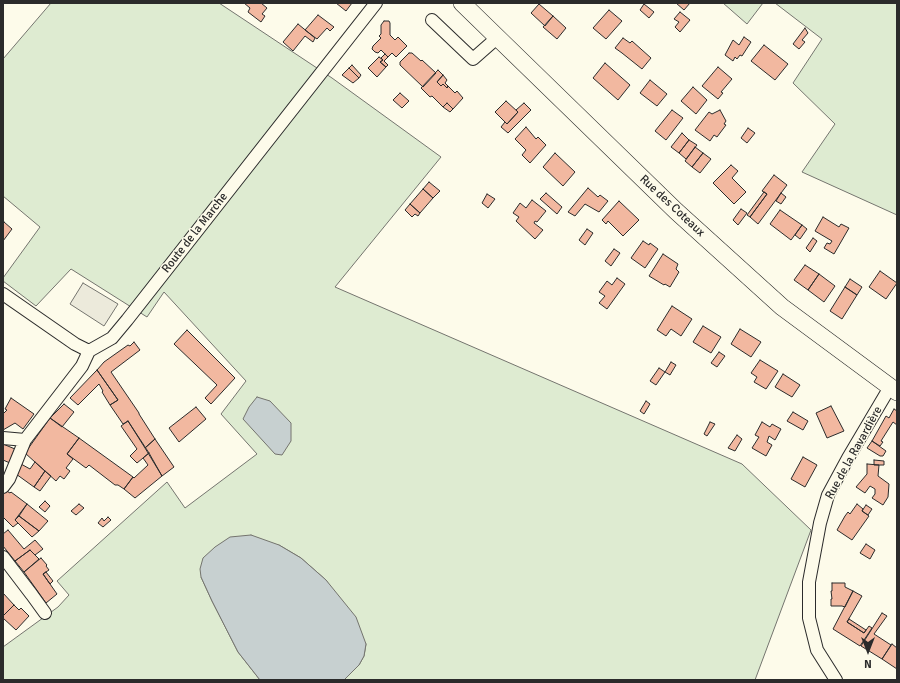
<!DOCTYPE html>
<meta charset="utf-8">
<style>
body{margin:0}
#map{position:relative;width:900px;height:683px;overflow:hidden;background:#fdfbea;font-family:Signika,sans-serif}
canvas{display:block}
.frame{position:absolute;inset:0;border:4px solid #2b2b2b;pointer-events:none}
.north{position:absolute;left:848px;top:631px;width:40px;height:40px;-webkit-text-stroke:3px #fdfbea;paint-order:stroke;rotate:180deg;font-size:11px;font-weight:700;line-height:16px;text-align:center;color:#2b2b2b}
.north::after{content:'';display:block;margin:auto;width:14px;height:18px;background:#2b2b2b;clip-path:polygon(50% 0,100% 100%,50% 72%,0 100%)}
</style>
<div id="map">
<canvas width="900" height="683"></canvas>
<div class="frame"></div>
<div class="north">N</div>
</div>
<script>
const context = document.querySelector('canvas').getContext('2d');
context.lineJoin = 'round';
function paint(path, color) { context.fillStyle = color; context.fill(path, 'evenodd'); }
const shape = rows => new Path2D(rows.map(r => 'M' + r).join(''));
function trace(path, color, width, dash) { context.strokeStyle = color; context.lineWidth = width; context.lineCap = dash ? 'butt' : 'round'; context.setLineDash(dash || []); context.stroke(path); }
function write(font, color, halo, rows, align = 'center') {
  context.font = font + ' Signika,sans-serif'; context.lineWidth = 3; context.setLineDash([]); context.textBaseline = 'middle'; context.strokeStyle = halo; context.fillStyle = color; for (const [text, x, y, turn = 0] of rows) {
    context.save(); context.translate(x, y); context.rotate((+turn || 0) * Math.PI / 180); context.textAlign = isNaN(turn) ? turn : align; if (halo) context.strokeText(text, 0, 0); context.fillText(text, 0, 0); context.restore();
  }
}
const green = shape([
 [51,3,219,3,332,78,441,157,335,287,742,464,811,530,755,680,344,680,359,665,364,656,366,644,326,580,301,558,279,545,201,577,212,601,238,652,260,680,3,680,3,647,58,607,69,595,57,581,167,482,185,508,257,454,221,414,246,381,164,292,147,317,71,269,36,306,3,281,3,278,40,227,3,196,3,59,51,3],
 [723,3,763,3,747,24,723,3],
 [775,3,897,3,897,215,802,172,835,124,793,83,822,39,775,3]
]);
const parking = shape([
 [83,283,118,304,104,326,70,304,83,283]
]);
const water = shape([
 [257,397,270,401,291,423,291,441,282,455,275,454,243,419,249,407,257,397],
 [251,535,279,545,301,558,326,580,356,617,366,644,364,656,359,665,344,680,260,680,238,652,212,601,201,577,200,569,203,558,215,547,230,537,251,535]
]);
const building = shape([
 [244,3,261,3,267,8,262,14,265,16,261,22,248,12,250,8,244,3],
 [336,3,352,3,346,11,336,3],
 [676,3,690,3,684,10,676,3],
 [539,4,553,16,545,26,531,13,539,4],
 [644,4,654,12,649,18,640,10,644,4],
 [609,10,622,21,606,39,593,28,609,10],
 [680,12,690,20,680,32,675,27,679,22,674,19,680,12],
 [318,15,334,27,330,31,327,28,317,39,305,30,318,15],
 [553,16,566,28,557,39,543,27,553,16],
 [384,21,389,21,390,23,390,35,395,40,398,37,407,46,396,57,392,53,388,57,381,50,378,53,375,52,372,49,373,46,381,38,379,36,381,34,381,25,384,21],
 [298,24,315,38,313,42,305,36,293,51,283,42,298,24],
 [805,28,808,33,802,40,805,42,799,49,793,44,805,28],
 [744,37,751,42,742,56,740,55,737,59,735,57,733,61,725,55,733,40,739,45,744,37],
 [623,38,630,43,632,41,651,58,642,69,622,53,615,48,623,38],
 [764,45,788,64,775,80,751,61,764,45],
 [409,53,412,53,421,61,422,60,436,73,423,87,400,65,400,62,409,53],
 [385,54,388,57,384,61,388,65,386,67,380,62,383,60,381,58,385,54],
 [379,57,383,60,380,62,386,67,377,77,368,68,379,57],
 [605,63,630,85,618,100,593,78,605,63],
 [352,65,361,75,359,78,349,68,352,65],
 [718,67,732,79,721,92,723,93,718,99,702,86,718,67],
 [349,68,359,78,353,83,342,75,349,68],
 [438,70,443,75,437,82,441,86,443,84,447,88,448,86,455,93,457,91,463,98,453,109,447,103,443,107,432,96,430,97,421,88,438,70],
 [443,75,447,80,445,83,448,86,447,88,443,84,441,86,437,82,443,75],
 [650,80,667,94,657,106,640,93,650,80],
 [693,87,707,100,696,114,681,101,693,87],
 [400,93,409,101,402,108,393,100,400,93],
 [506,101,518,112,507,124,495,112,506,101],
 [447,103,453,109,450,112,443,107,447,103],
 [524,103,531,110,508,133,501,127,505,122,507,124,518,112,516,110,524,103],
 [672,110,683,118,666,140,655,131,672,110],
 [720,110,726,121,724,124,726,125,717,137,714,135,710,141,695,130,709,112,712,114,720,110],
 [526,127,536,139,538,137,546,145,530,163,522,155,526,150,515,139,526,127],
 [748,128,755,133,747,143,741,138,748,128],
 [682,133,689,140,679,153,671,147,682,133],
 [689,140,697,145,686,159,679,153,689,140],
 [695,147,703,153,692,167,685,161,695,147],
 [555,153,575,172,563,186,543,167,555,153],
 [703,153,711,159,700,173,692,167,703,153],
 [731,165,738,171,732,178,746,192,734,204,713,183,731,165],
 [774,175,787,185,758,224,750,217,767,194,762,191,774,175],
 [429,182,440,191,433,198,423,189,429,182],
 [588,188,598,197,600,195,608,201,599,212,585,204,575,216,568,212,588,188],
 [423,189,433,198,420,213,410,204,423,189],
 [764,192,767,194,750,217,747,215,764,192],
 [546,193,562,207,557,214,540,199,546,193],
 [781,193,786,197,781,204,776,201,781,193],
 [487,194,495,199,488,208,482,203,487,194],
 [532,200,546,211,537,222,535,221,534,223,543,230,535,239,516,221,519,217,513,213,520,203,526,208,532,200],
 [619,201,639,220,623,236,608,221,606,224,602,220,619,201],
 [410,204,420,213,418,216,415,214,412,217,405,210,410,204],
 [741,209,747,213,738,225,733,220,741,209],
 [780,210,802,225,791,240,770,224,780,210],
 [823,217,839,227,841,224,849,228,834,254,824,248,827,243,830,244,832,241,815,231,823,217],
 [4,222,12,229,3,241,3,223,4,222],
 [802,225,807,229,800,239,795,235,802,225],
 [587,229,593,233,585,245,579,240,587,229],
 [813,238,817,241,810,252,806,248,813,238],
 [643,241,649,245,650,243,658,249,645,268,631,258,643,241],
 [614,249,620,253,611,266,605,261,614,249],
 [663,254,678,264,676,269,679,272,670,287,665,284,664,285,649,276,663,254],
 [805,265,819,274,808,290,794,280,805,265],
 [880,271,897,283,886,299,869,287,880,271],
 [819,274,835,286,824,302,808,290,819,274],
 [617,278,625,284,607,309,599,303,605,296,599,292,607,281,612,285,617,278],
 [850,279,862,287,857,295,845,287,850,279],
 [845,287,857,295,842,319,830,311,845,287],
 [672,306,692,319,681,336,671,329,666,336,657,330,672,306],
 [703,326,721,337,711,353,693,342,703,326],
 [740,329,761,342,751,357,731,344,740,329],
 [187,330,235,378,211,404,205,398,217,385,174,344,187,330],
 [134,342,140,350,111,372,139,413,139,414,155,439,145,448,128,421,123,424,110,405,118,400,97,370,104,362,128,345,130,346,134,342],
 [719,352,725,356,717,367,711,363,719,352],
 [760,360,778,371,766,389,754,382,757,377,751,373,760,360],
 [671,362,676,365,670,375,665,372,671,362],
 [659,368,665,372,656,385,650,381,659,368],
 [97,370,118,400,110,405,102,392,103,391,99,384,78,405,70,398,97,370],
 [783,374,800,385,792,397,775,387,783,374],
 [11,398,34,414,23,429,15,423,3,430,3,414,7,410,5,409,11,398],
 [646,401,650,404,644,414,640,411,646,401],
 [64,404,74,412,62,427,50,418,64,404],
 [831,406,844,431,827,438,816,413,831,406],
 [196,407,206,419,179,442,169,428,196,407],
 [894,409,897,411,897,425,893,422,881,441,883,442,880,446,872,441,886,416,889,418,894,409],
 [793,412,808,421,803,430,787,421,793,412],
 [50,418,79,438,67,454,73,459,66,468,70,471,64,479,60,476,56,481,25,453,50,418],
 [128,421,149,453,137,463,130,456,137,449,121,426,128,421],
 [710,422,715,424,707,436,704,434,710,422],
 [762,422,770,427,772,424,781,429,775,440,769,436,767,442,772,445,766,456,752,448,759,437,755,435,762,422],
 [737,435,742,439,735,451,728,448,737,435],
 [79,438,133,477,124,489,118,485,115,485,89,465,86,468,67,454,79,438],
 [155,439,174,467,162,476,145,448,155,439],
 [872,441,886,451,883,456,880,456,867,448,872,441],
 [3,444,15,449,10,463,3,460,3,444],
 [149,453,162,476,135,498,124,489,133,477,134,478,148,465,143,458,149,453],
 [803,457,817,465,805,487,791,479,803,457],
 [874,460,884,461,884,465,874,465,874,460],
 [35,462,45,471,34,487,16,474,21,464,30,469,35,462],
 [867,464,879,465,878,476,889,484,888,497,883,505,872,498,875,494,875,489,870,486,865,493,856,487,867,474,867,464],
 [45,471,51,476,40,491,34,487,45,471],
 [5,490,10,493,11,492,27,504,15,520,18,523,13,527,3,517,3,494,5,490],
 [45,501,50,506,45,512,39,507,45,501],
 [27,504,48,521,39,531,19,516,27,504],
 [79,504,84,508,76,515,71,511,79,504],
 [857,504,863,509,862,511,869,516,852,540,837,530,845,516,848,512,850,514,857,504],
 [866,505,872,509,868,515,862,511,866,505],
 [19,516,39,531,32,537,15,520,19,516],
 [108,517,111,520,103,527,98,523,102,518,104,521,108,517],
 [8,530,24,549,35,540,43,549,35,555,30,550,15,561,3,546,3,534,8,530],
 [866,544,875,550,870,559,860,553,866,544],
 [30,550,39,559,24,572,15,561,30,550],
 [41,558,47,565,46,566,49,570,43,574,57,594,46,603,24,572,41,558],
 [46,572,53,581,50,584,43,574,46,572],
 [832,583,845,583,845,587,853,591,845,607,842,606,831,606,831,599,832,599,831,591,832,591,832,583],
 [853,591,862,596,847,622,864,633,869,626,872,628,860,646,833,629,853,591],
 [3,593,14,605,3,616,3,593],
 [14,605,19,610,21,608,29,616,16,630,3,618,3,616,14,605],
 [882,613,887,616,874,634,891,645,882,659,861,646,882,613],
 [849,619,866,630,864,633,847,622,849,619],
 [892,644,897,648,897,669,882,659,892,644]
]);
const street = shape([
 [432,20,473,59,498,37],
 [3,294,75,344,89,351],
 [3,438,25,440],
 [3,487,9,479,25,440,82,366,89,351,112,338,127,320,376,3],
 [3,557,32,595,45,613],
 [836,680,817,650,809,618,809,582,820,523,828,495,848,458,890,387]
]);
const secondary = shape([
 [462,3,676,211,782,307,897,392]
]);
const streetNames = [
 ["Rue des Coteaux",672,206,43],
 ["Route de la Marche",195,233,-52],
 ["Rue de la Ravardière",854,453,-61]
];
paint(green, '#deebd1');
trace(green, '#74746e', 1);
paint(parking, '#eceadb');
trace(parking, '#74746e', 1);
paint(water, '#c7d0d0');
trace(water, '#74746e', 1);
paint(building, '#f2b8a0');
trace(building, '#2b2b2b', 1);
trace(street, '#2b2b2b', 14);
trace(secondary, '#2b2b2b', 18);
trace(street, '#fdfbea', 12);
trace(secondary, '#fdfbea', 17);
write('12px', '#2b2b2b', '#fdfbea', streetNames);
</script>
